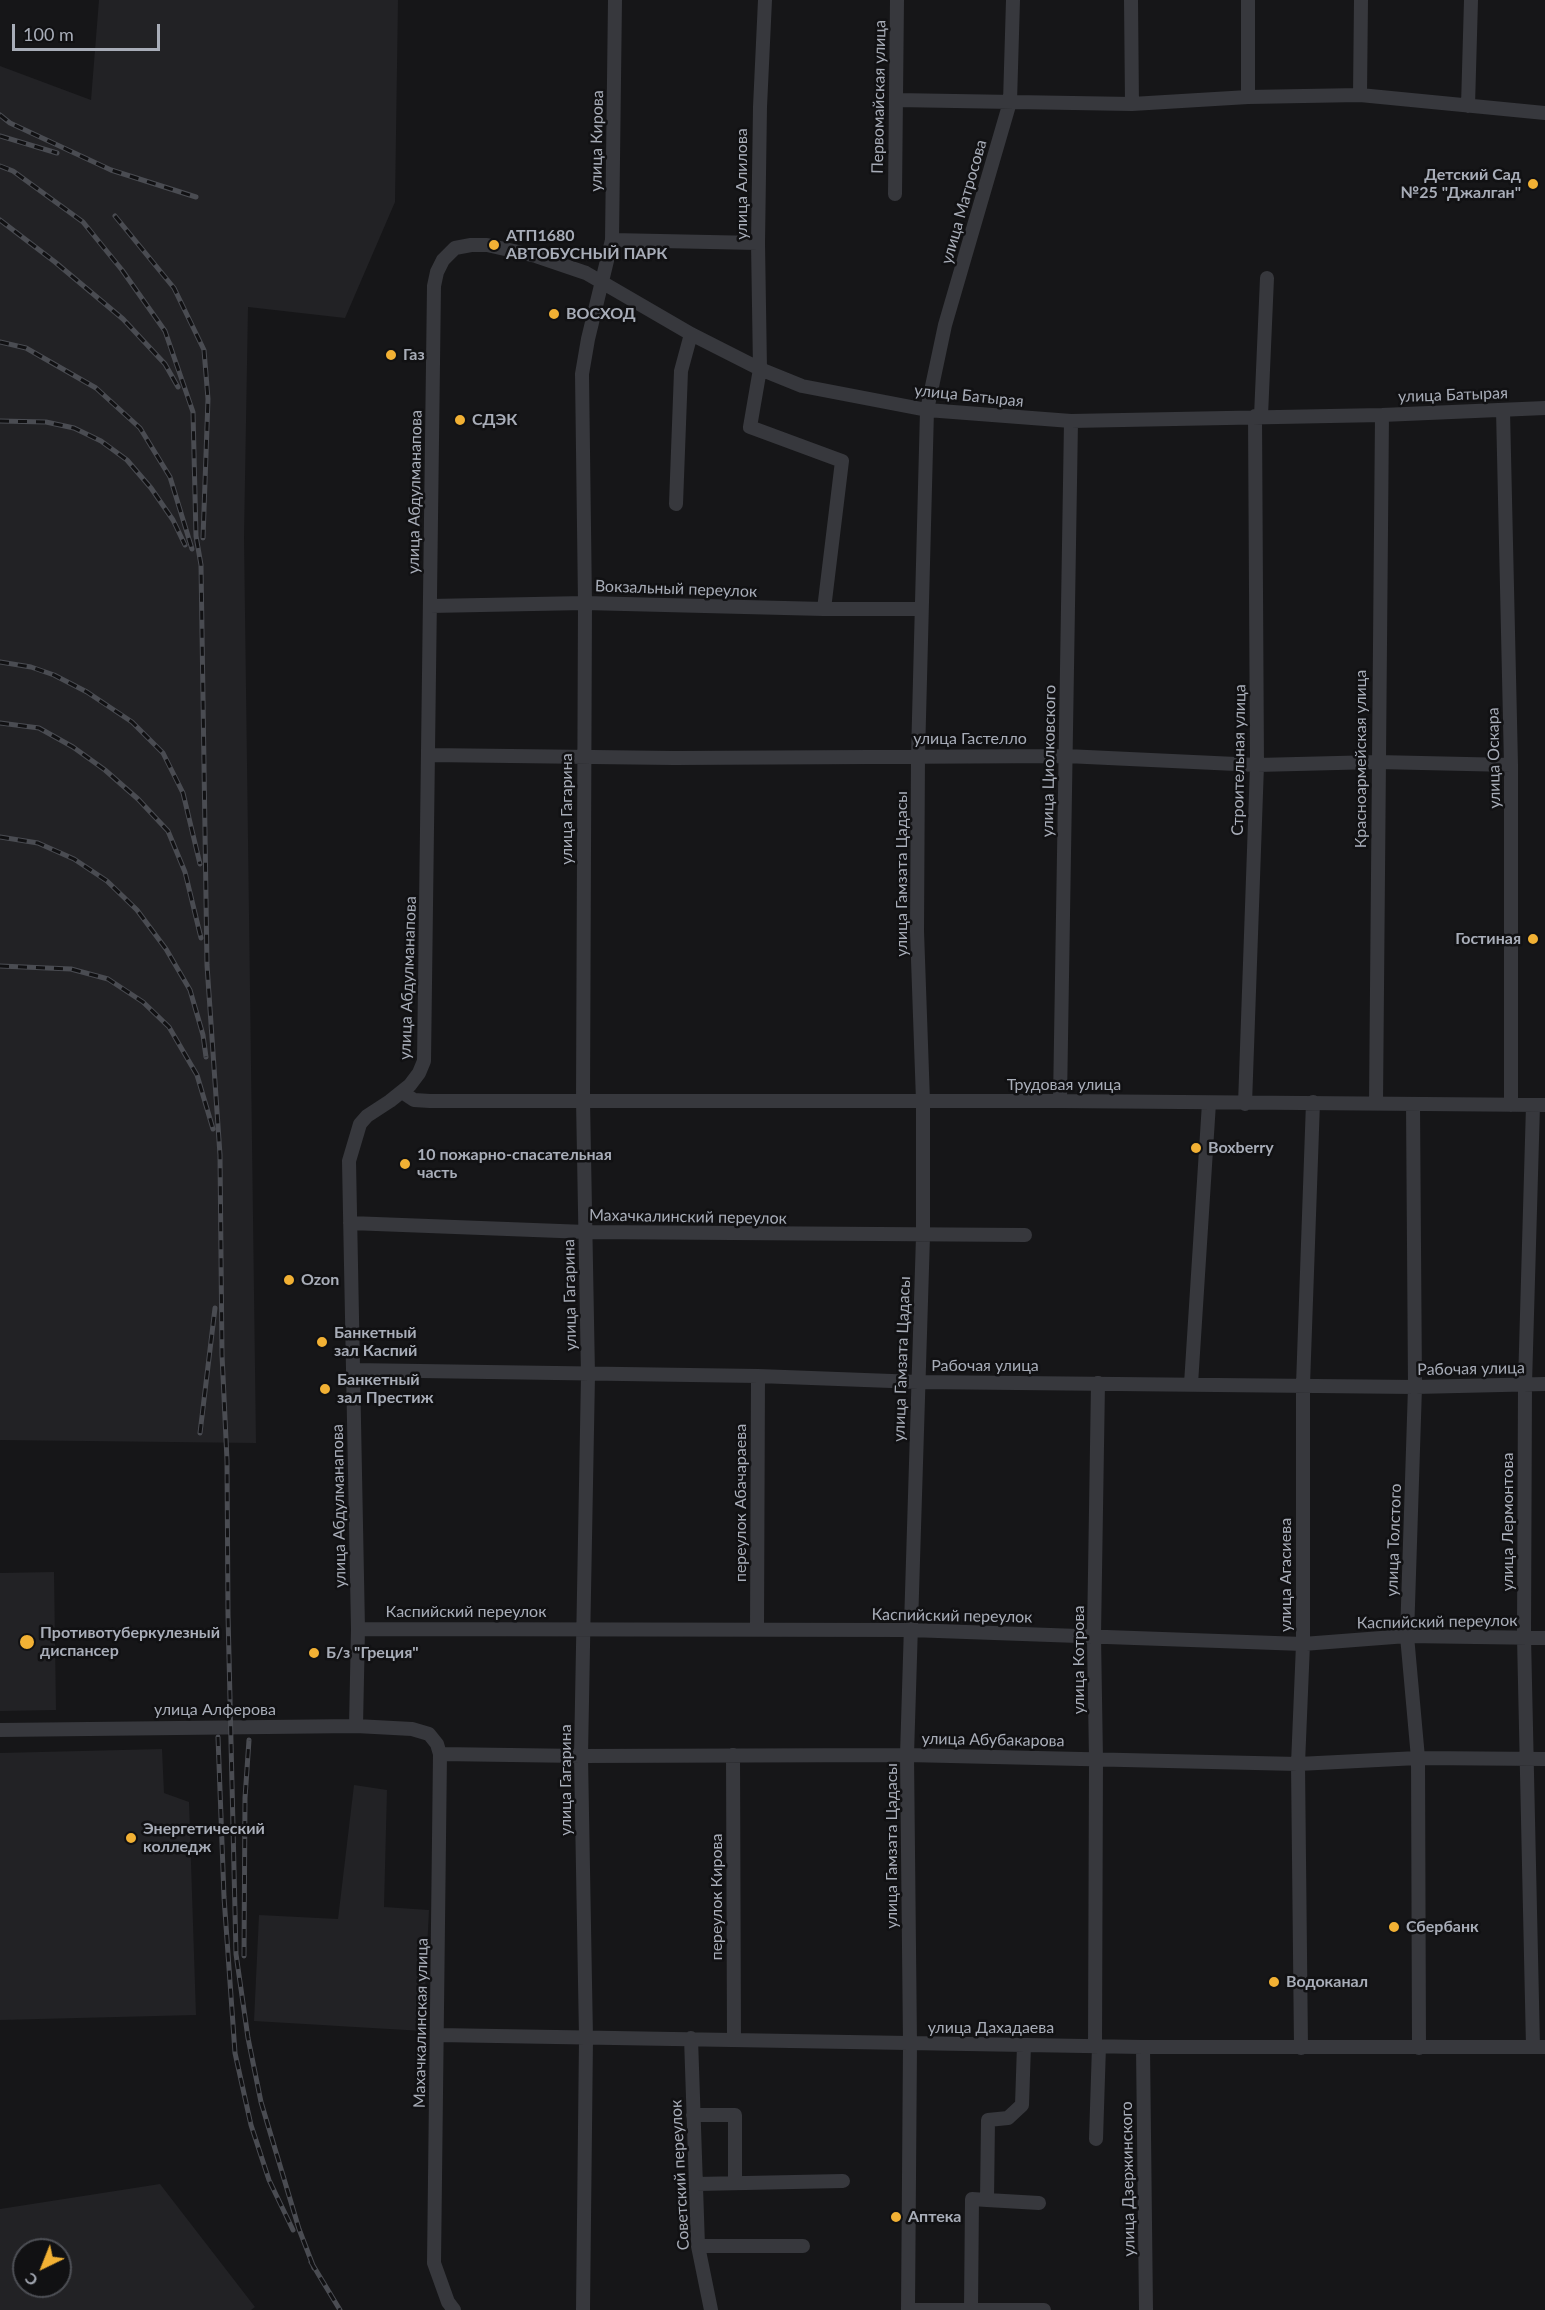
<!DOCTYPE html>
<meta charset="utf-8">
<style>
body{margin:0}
#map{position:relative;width:1545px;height:2310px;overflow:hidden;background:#161618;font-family:Lato,sans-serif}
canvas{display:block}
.north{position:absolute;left:12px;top:2238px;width:60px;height:60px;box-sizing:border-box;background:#111113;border:2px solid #4d4f55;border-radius:50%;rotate:223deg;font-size:16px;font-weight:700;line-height:24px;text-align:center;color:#a8adb8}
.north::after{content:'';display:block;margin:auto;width:21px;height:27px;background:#f2b134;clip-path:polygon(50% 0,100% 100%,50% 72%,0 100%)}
.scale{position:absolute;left:12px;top:24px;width:148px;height:27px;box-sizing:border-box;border:3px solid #a8adb8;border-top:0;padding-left:8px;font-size:18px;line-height:21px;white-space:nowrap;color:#a8adb8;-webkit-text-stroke:4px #111113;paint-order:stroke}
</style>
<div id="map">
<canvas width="1545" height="2310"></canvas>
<div class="north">С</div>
<div class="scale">100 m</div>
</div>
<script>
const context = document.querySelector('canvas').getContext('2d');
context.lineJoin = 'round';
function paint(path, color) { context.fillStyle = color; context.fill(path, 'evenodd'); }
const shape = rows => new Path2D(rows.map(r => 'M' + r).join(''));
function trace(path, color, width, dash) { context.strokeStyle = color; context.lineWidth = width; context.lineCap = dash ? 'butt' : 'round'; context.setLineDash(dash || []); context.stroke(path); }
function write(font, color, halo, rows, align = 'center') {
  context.font = font + ' Lato,sans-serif'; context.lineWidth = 5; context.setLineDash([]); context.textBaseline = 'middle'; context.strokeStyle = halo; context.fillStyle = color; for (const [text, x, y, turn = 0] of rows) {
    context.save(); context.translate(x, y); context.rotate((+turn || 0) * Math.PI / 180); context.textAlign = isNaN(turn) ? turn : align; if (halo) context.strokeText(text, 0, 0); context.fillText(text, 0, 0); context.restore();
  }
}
const built = shape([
 [99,0,398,0,395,202,345,318,248,307,244,537,256,1443,0,1440,0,66,91,100],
 [54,1572,56,1710,0,1711,0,1573],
 [162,1749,164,1793,189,1802,196,2015,0,2020,0,1753],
 [354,1785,387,1790,384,1907,429,1910,423,2031,254,2021,259,1915,338,1919],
 [160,2184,255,2307,251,2310,0,2310,0,2209],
 [24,2250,60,2250,60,2286,24,2286]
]);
const minor = shape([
 [765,0,760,107,758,243,760,369,750,427,842,461,824,609],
 [1131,0,1132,104],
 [1248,0,1248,97],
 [1360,95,1361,0],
 [896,100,1132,104,1248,97,1360,95,1545,113],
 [1468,106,1471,0],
 [895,194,897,0],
 [612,240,758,243],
 [1503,410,1511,765,1511,1105],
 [1261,416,1267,278],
 [676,504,681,371,691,334],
 [430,606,585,603,824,609,921,609],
 [429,755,674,758,1066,756,1257,765,1377,762,1511,765],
 [402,1092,414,1100,430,1101,1060,1101,1545,1105],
 [1060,1101,1071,421],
 [1376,1103,1382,415],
 [1245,1104,1257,765,1255,416],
 [1413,1104,1415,1387,1407,1636,1418,1758,1419,2048],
 [1533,1105,1525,1384,1524,1637,1533,2047],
 [350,1223,586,1232,1025,1235],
 [353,1370,758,1376,918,1382,1415,1387,1545,1384],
 [1191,1384,1209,1103],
 [358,1629,910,1630,1303,1644,1407,1636,1545,1638],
 [757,1629,758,1376],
 [356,1726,358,1629,349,1161,360,1124,367,1116,390,1101,410,1085,419,1073,424,1061,434,286,437,272,443,260,455,248,471,245,487,245,536,256,586,273,691,334,760,369,802,386,927,410,1071,421,1382,415,1545,408],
 [0,1730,356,1726,412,1729,429,1734,437,1744,440,1754,434,2263,448,2302,454,2310],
 [440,1754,581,1756,907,1755,1298,1764,1418,1758,1545,1759],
 [733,1755,734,2039],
 [438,2035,1143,2047,1545,2047],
 [691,2038,698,2246,711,2310],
 [1095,2046,1096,1759,1094,1636,1098,1383],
 [1143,2047,1146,2310],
 [1301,2048,1298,1764,1303,1644,1303,1385,1313,1102],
 [693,2115,735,2115,735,2183],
 [1096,2139,1099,2046],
 [696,2184,843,2181],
 [987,2200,1039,2203],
 [698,2246,803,2246],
 [971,2309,972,2199,987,2200,988,2120,1008,2118,1022,2105,1024,2045],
 [583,2310,586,2038,581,1756,588,1375,583,1100,585,603,582,374,588,339,612,240,615,0],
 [908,2310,910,2044,907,1755,923,1236,923,1101,917,931,918,756,927,410,945,325,1010,102,1013,0],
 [910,2310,1044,2310]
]);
const rail = shape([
 [0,115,10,123,111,170,196,197],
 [0,136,57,153],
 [0,166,13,171,83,222,122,270,165,331,193,412,196,536,201,565,207,965,220,1155,222,1355,227,1460,228,1614,236,1954,248,2038,261,2102,299,2229,314,2268],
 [115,216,174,288,204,350,208,399,203,538],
 [0,220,55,262,123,319,165,364,178,387],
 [0,342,26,348,96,388,140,428,170,477,192,549],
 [0,421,46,422,74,428,101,441,127,460,151,488,173,520,185,545],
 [0,662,31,667,54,675,87,692,132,722,163,753,183,793,200,864],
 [0,723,39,728,73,747,105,770,138,799,168,831,185,872,201,938],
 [0,837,38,843,74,859,107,881,137,910,166,949,190,990,203,1035,206,1057],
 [0,966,71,969,108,979,143,1002,169,1027,197,1075,213,1129],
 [200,1433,215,1308],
 [218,1737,224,1897,235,2053,251,2125,269,2180,293,2230],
 [244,1956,245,1798,249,1740],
 [311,2262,340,2310]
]);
const markers = [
 [1533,184,6,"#f2b134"],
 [494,245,6,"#f2b134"],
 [554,314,6,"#f2b134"],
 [391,355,6,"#f2b134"],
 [460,420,6,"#f2b134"],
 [1533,939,6,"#f2b134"],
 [1196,1148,6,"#f2b134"],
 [405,1164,6,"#f2b134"],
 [289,1280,6,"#f2b134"],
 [322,1342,6,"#f2b134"],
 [325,1389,6,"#f2b134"],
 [27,1642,8,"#f2b134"],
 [314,1653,6,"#f2b134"],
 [131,1838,6,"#f2b134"],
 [1394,1927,6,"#f2b134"],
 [1274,1982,6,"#f2b134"],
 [896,2217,6,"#f2b134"]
];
const streetNames = [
 ["Первомайская улица",879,97,-89],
 ["улица Кирова",597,141,-89],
 ["улица Алилова",742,184,-90],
 ["улица Матросова",964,202,-74],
 ["улица Батырая",1453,395,-2],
 ["улица Батырая",969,396,6],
 ["улица Абдулманапова",415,492,-89],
 ["Вокзальный переулок",676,589,2],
 ["улица Гастелло",970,739],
 ["улица Оскара",1494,758,-91],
 ["Красноармейская улица",1361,759,-90],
 ["Строительная улица",1239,760,-89],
 ["улица Циолковского",1049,761,-89],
 ["улица Гагарина",567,809,-90],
 ["улица Гамзата Цадасы",902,874,-90],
 ["улица Абдулманапова",408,978,-88],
 ["Трудовая улица",1064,1085],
 ["Махачкалинский переулок",688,1217,1],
 ["улица Гагарина",570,1295,-91],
 ["улица Гамзата Цадасы",902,1359,-88],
 ["Рабочая улица",985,1366],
 ["Рабочая улица",1471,1369,-1],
 ["переулок Абачараева",741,1503,-90],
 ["улица Абдулманапова",339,1506,-91],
 ["улица Лермонтова",1508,1522,-90],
 ["улица Толстого",1394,1540,-88],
 ["улица Агасиева",1286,1575,-90],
 ["Каспийский переулок",466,1612],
 ["Каспийский переулок",952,1616,1],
 ["Каспийский переулок",1437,1622,-1],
 ["улица Котрова",1079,1660,-90],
 ["улица Алферова",215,1710],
 ["улица Абубакарова",993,1740,1],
 ["улица Гагарина",566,1780,-90],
 ["улица Гамзата Цадасы",892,1846,-90],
 ["переулок Кирова",717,1897,-90],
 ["Махачкалинская улица",421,2023,-89],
 ["улица Дахадаева",991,2028],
 ["Советский переулок",680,2175,-93],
 ["улица Дзержинского",1128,2179,-91]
];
const poiNames = [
 ["Детский Сад",1521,175,"right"],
 ["№25 \"Джалган\"",1521,193,"right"],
 ["АТП1680",506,236],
 ["АВТОБУСНЫЙ ПАРК",506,254],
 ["ВОСХОД",566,314],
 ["Газ",403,355],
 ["СДЭК",472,420],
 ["Гостиная",1521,939,"right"],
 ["Boxberry",1208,1148],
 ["10 пожарно-спасательная",417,1155],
 ["часть",417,1173],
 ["Ozon",301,1280],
 ["Банкетный",334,1333],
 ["зал Каспий",334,1351],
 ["Банкетный",337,1380],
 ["зал Престиж",337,1398],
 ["Противотуберкулезный",40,1633],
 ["диспансер",40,1651],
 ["Б/з \"Греция\"",326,1653],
 ["Энергетический",143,1829],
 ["колледж",143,1847],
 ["Сбербанк",1406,1927],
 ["Водоканал",1286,1982],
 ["Аптека",908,2217]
];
paint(built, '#222225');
trace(minor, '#37383d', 14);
trace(rail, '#4a4c52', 5);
trace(rail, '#111113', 3, [9]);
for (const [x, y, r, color] of markers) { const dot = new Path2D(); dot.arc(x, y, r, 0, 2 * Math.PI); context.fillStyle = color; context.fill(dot); trace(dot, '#111113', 2); }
write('16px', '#a8adb8', '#111113', streetNames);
write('bold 16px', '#a8adb8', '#111113', poiNames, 'left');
</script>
